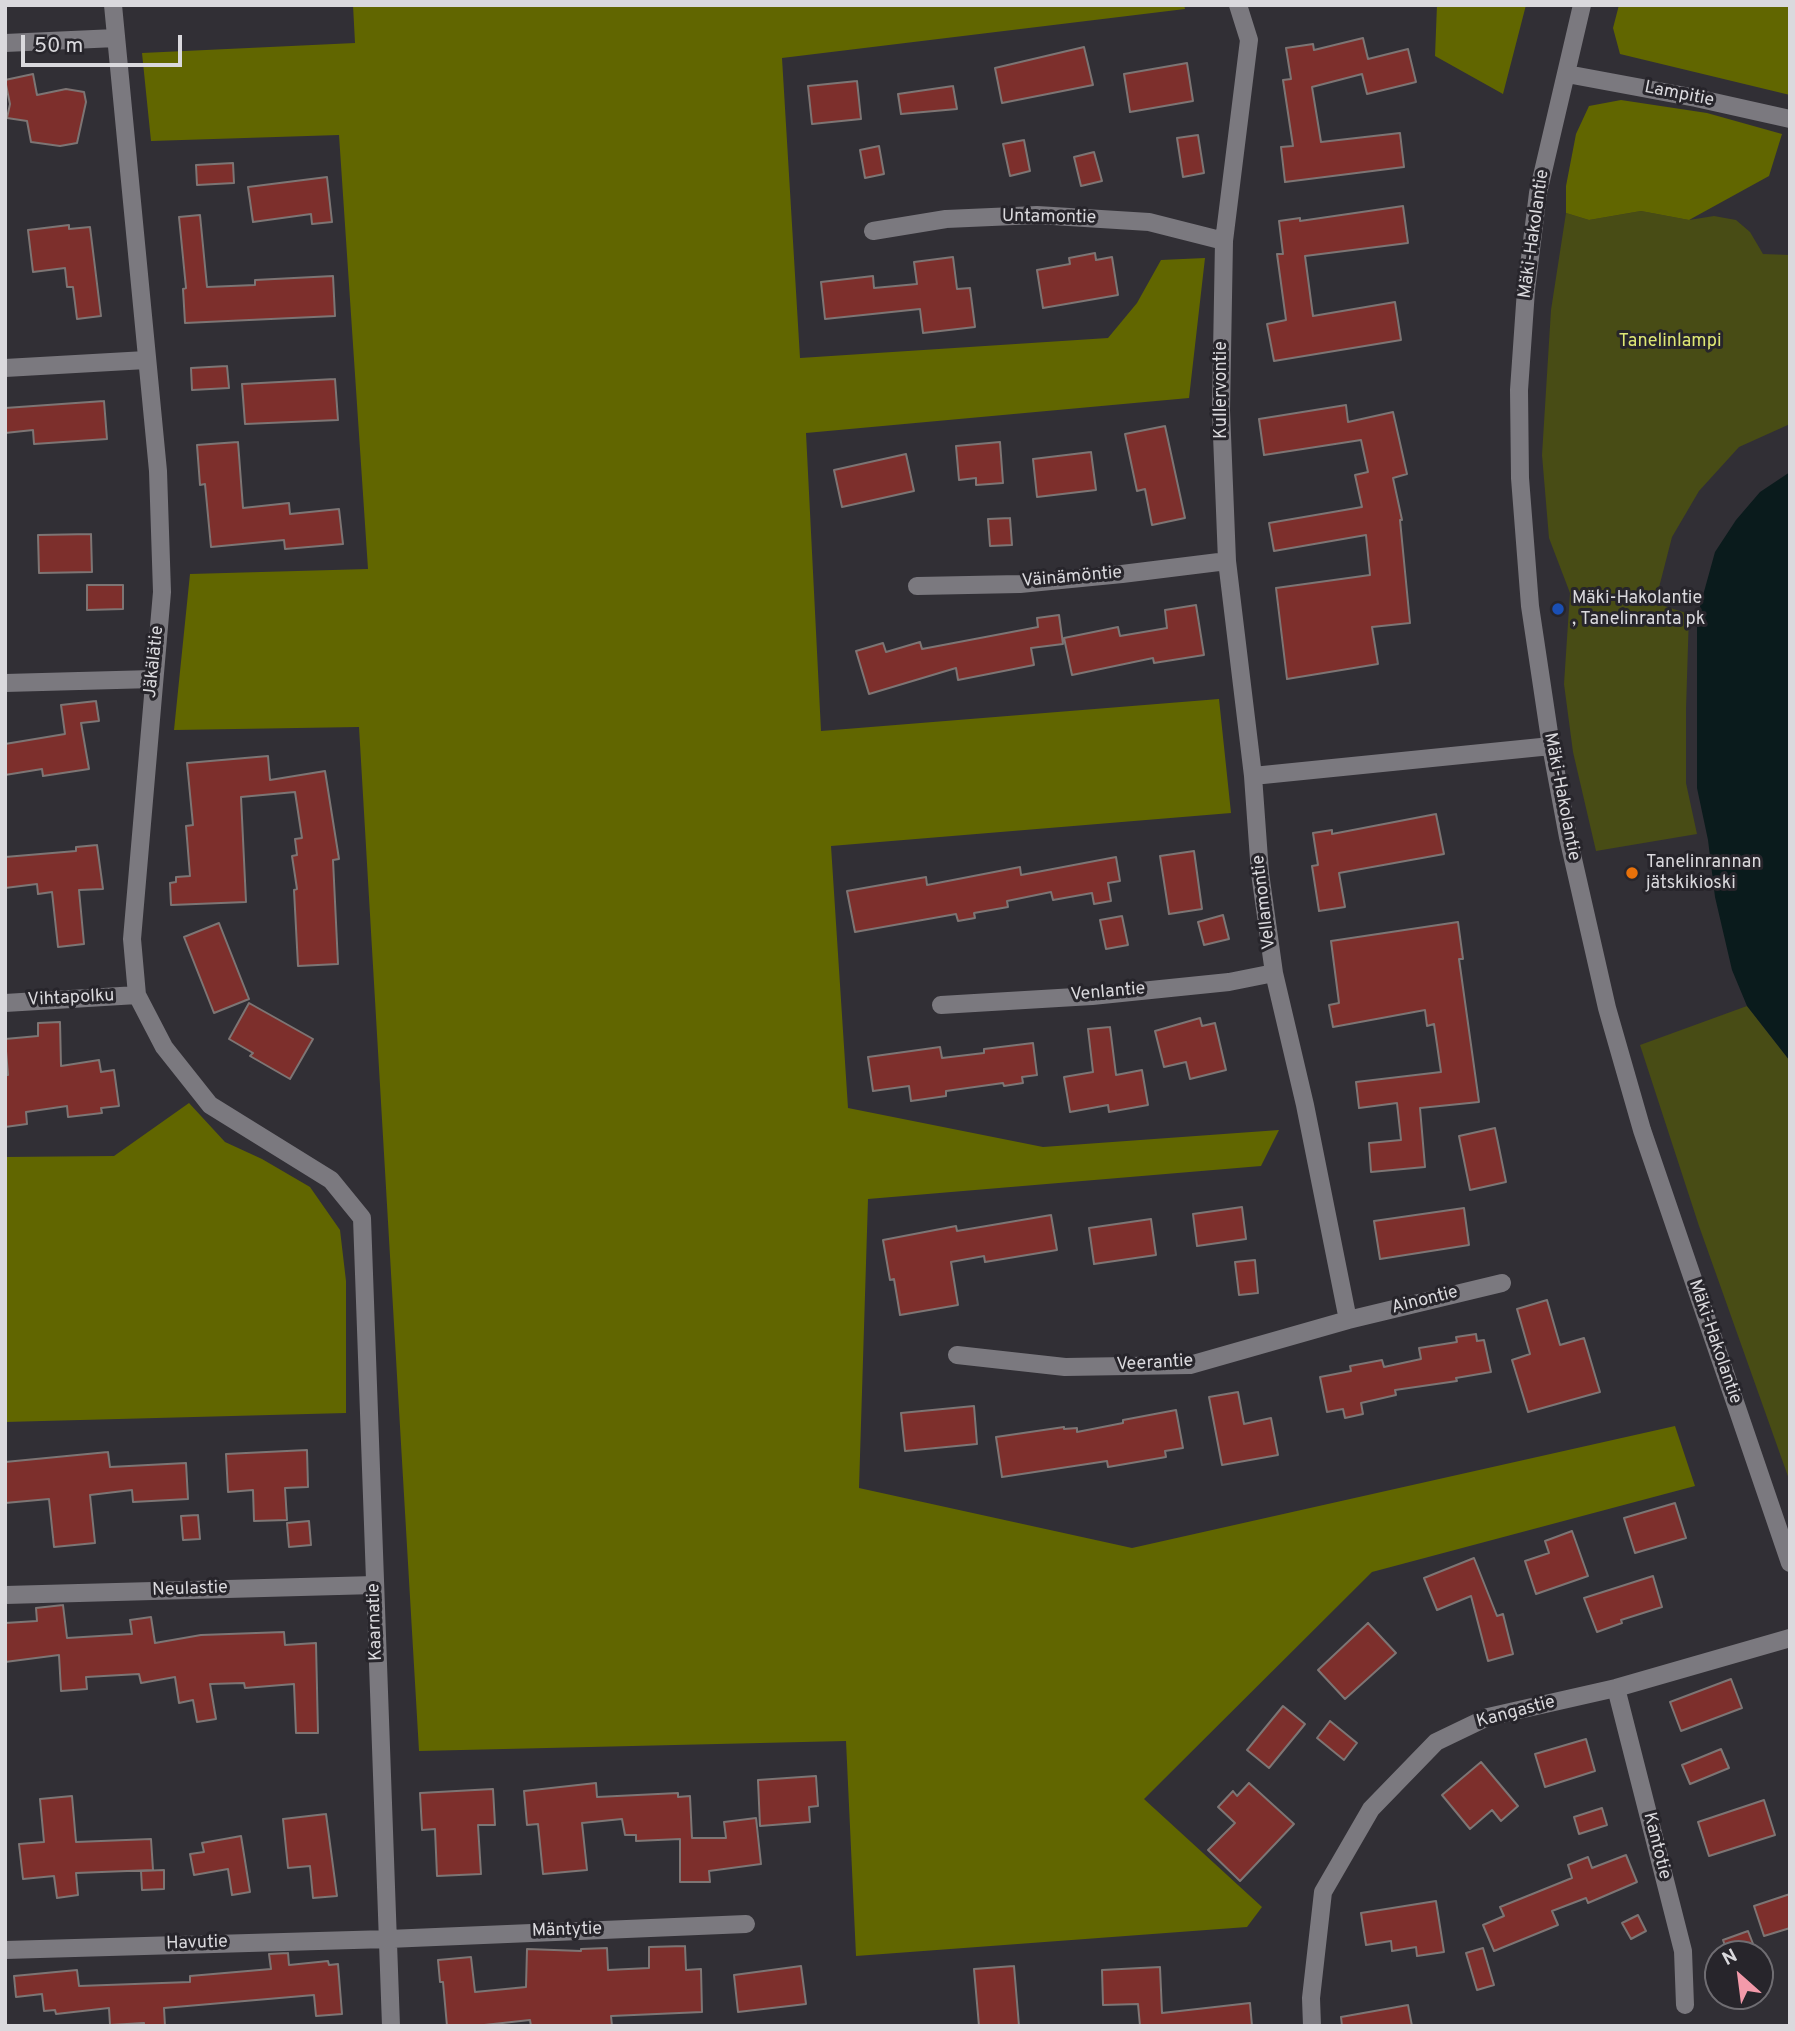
<!DOCTYPE html>
<meta charset="utf-8">
<style>
body{margin:0}
#map{position:relative;width:1795px;height:2031px;overflow:hidden;background:#312f35;font-family:Overpass,sans-serif}
canvas{display:block}
.frame{position:absolute;inset:0;border:7px solid #dad9dd;pointer-events:none}
.north{position:absolute;left:1704px;top:1940px;width:70px;height:70px;box-sizing:border-box;background:#27252b;border:2px solid #6f6d72;border-radius:50%;rotate:332deg;font-size:19px;font-weight:700;line-height:28px;text-align:center;color:#dad9dd}
.north::after{content:'';display:block;margin:auto;width:24px;height:32px;background:#f39aaa;clip-path:polygon(50% 0,100% 100%,50% 72%,0 100%)}
.scale{position:absolute;left:21px;top:35px;width:161px;height:32px;box-sizing:border-box;border:4px solid #dad9dd;border-top:0;padding-left:9px;font-size:21px;line-height:24px;white-space:nowrap;color:#dad9dd;-webkit-text-stroke:5px #27252b;paint-order:stroke}
</style>
<div id="map">
<canvas width="1795" height="2031"></canvas>
<div class="frame"></div>
<div class="north">N</div>
<div class="scale">50 m</div>
</div>
<script>
const context = document.querySelector('canvas').getContext('2d');
context.lineJoin = 'round';
function paint(path, color) { context.fillStyle = color; context.fill(path, 'evenodd'); }
const shape = rows => new Path2D(rows.map(r => 'M' + r).join(''));
function trace(path, color, width, dash) { context.strokeStyle = color; context.lineWidth = width; context.lineCap = dash ? 'butt' : 'round'; context.setLineDash(dash || []); context.stroke(path); }
function write(font, color, halo, rows, align = 'center') {
  context.font = font + ' Overpass,sans-serif'; context.lineWidth = 6; context.setLineDash([]); context.textBaseline = 'middle'; context.strokeStyle = halo; context.fillStyle = color; for (const [text, x, y, turn = 0] of rows) {
    context.save(); context.translate(x, y); context.rotate((+turn || 0) * Math.PI / 180); context.textAlign = isNaN(turn) ? turn : align; if (halo) context.strokeText(text, 0, 0); context.fillText(text, 0, 0); context.restore();
  }
}
const green = shape([
 [1641,211,1689,220,1714,216,1736,220,1750,232,1763,254,1790,255,1790,424,1739,447,1699,491,1672,537,1655,603,1689,614,1686,709,1686,783,1697,834,1596,851,1573,752,1564,684,1570,593,1549,538,1542,455,1551,310,1566,213,1589,220],
 [1747,1006,1790,1061,1790,1482,1699,1226,1640,1045]
]);
const forest = shape([
 [353,5,1184,5,1185,9,782,58,800,358,1108,338,1137,303,1161,260,1205,258,1189,398,806,433,821,731,1219,699,1231,813,831,846,848,1108,1043,1147,1279,1130,1261,1166,868,1199,859,1488,1132,1548,1675,1426,1695,1486,1372,1572,1144,1799,1262,1907,1247,1927,856,1956,846,1741,419,1751,359,727,174,730,190,574,368,569,339,135,151,141,142,53,355,43],
 [1437,5,1526,5,1503,94,1435,56],
 [1619,5,1790,5,1790,95,1620,54,1613,28],
 [1621,100,1707,113,1782,134,1769,176,1689,220,1641,211,1589,220,1566,213,1566,186,1576,134,1589,106],
 [189,1103,225,1142,262,1159,310,1187,340,1230,346,1281,346,1413,5,1422,5,1157,114,1156]
]);
const water = shape([
 [1790,472,1790,1061,1747,1006,1732,970,1715,897,1708,840,1697,788,1697,617,1715,552,1736,520,1760,492]
]);
const building = shape([
 [1363,38,1368,59,1408,49,1416,82,1367,94,1362,74,1312,87,1321,142,1400,133,1404,167,1285,182,1281,147,1293,146,1283,80,1291,79,1286,48,1313,44,1314,50,1363,38],
 [1084,47,1093,85,1002,103,995,68,1084,47],
 [1187,63,1193,101,1130,112,1124,74,1187,63],
 [33,74,37,95,66,89,84,92,86,102,77,143,60,146,31,142,27,121,7,118,10,104,5,80,33,74],
 [857,81,861,119,812,124,808,86,857,81],
 [953,86,957,109,901,114,898,94,953,86],
 [1198,135,1204,173,1183,177,1177,138,1198,135],
 [1024,140,1030,171,1010,176,1003,144,1024,140],
 [879,146,884,174,865,178,860,150,879,146],
 [1094,152,1102,181,1081,186,1074,157,1094,152],
 [233,163,234,183,197,185,196,165,233,163],
 [327,177,332,222,312,224,311,214,253,222,248,187,327,177],
 [1403,206,1408,243,1305,256,1313,316,1395,302,1401,340,1274,361,1267,324,1286,320,1277,254,1283,254,1279,221,1300,218,1300,221,1403,206],
 [200,215,207,287,255,285,255,280,333,276,335,316,185,323,183,289,186,288,179,217,200,215],
 [69,225,69,229,90,227,101,316,77,319,73,287,67,287,65,268,33,272,28,230,69,225],
 [1095,253,1096,260,1112,257,1118,295,1043,308,1037,270,1070,264,1069,258,1095,253],
 [953,257,957,289,970,288,975,327,923,333,920,309,825,319,821,282,873,276,874,288,917,284,914,262,953,257],
 [227,366,229,388,192,390,191,368,227,366],
 [335,379,338,420,245,424,242,384,335,379],
 [104,401,107,439,34,444,33,430,5,433,5,408,104,401],
 [1346,405,1348,422,1393,412,1407,474,1393,478,1402,520,1400,520,1410,623,1372,627,1378,664,1287,679,1276,588,1370,575,1366,535,1274,551,1269,523,1362,507,1355,475,1368,472,1361,440,1264,455,1259,419,1346,405],
 [1165,426,1185,518,1152,525,1145,489,1137,491,1125,434,1165,426],
 [238,442,243,508,289,503,290,514,339,509,343,544,285,549,284,540,211,547,205,484,200,485,197,445,238,442],
 [1000,442,1003,483,976,485,976,478,959,480,956,446,1000,442],
 [1091,452,1096,490,1037,497,1033,459,1091,452],
 [906,454,914,491,842,507,834,470,906,454],
 [1010,518,1012,545,990,546,988,519,1010,518],
 [91,534,92,572,39,573,38,535,91,534],
 [87,585,123,585,123,609,87,610,87,585],
 [1196,605,1204,655,1154,663,1153,658,1072,675,1064,638,1118,627,1120,636,1167,628,1165,610,1196,605],
 [1059,615,1063,644,1031,648,1034,665,958,680,956,668,869,694,856,651,883,643,886,652,920,642,922,649,1038,627,1037,618,1059,615],
 [96,701,99,721,81,723,89,769,43,776,42,769,5,775,5,744,65,734,61,705,96,701],
 [268,756,270,780,325,771,339,859,333,860,338,964,298,966,294,890,297,889,292,856,297,855,295,839,302,838,295,792,241,797,246,902,171,905,170,883,176,882,176,877,190,876,186,826,193,825,187,763,268,756],
 [1436,814,1444,854,1339,873,1345,907,1319,911,1312,866,1318,865,1313,833,1332,830,1332,834,1436,814],
 [97,845,103,889,79,890,84,944,58,947,52,892,38,894,37,884,5,888,5,857,76,851,76,847,97,845],
 [1194,851,1202,909,1169,914,1160,856,1194,851],
 [1116,857,1120,881,1108,883,1111,901,1094,904,1092,893,1053,900,1051,892,1007,901,1008,907,974,913,975,918,958,921,956,914,855,932,847,891,926,877,927,885,1020,867,1021,875,1116,857],
 [1223,915,1229,939,1204,945,1198,922,1223,915],
 [1122,916,1128,945,1106,949,1100,920,1122,916],
 [1458,922,1463,959,1459,959,1479,1102,1420,1108,1425,1167,1371,1172,1369,1143,1401,1140,1397,1103,1359,1108,1356,1082,1441,1072,1434,1024,1427,1026,1425,1010,1333,1027,1329,1005,1339,1003,1331,941,1458,922],
 [219,923,249,999,214,1013,184,937,219,923],
 [249,1003,313,1039,290,1079,250,1056,253,1053,229,1039,249,1003],
 [1200,1018,1202,1026,1215,1023,1226,1070,1190,1079,1186,1062,1164,1067,1155,1031,1200,1018],
 [60,1022,61,1066,99,1060,101,1072,114,1070,119,1106,101,1108,102,1113,68,1117,67,1106,26,1112,27,1124,5,1127,5,1075,8,1075,5,1039,38,1036,38,1023,60,1022],
 [1110,1027,1116,1075,1142,1070,1148,1105,1109,1112,1108,1105,1070,1112,1064,1077,1093,1072,1088,1029,1110,1027],
 [1033,1043,1037,1075,1022,1077,1023,1083,1004,1086,1003,1083,946,1091,946,1096,911,1101,909,1086,873,1091,868,1057,940,1047,942,1058,984,1053,984,1049,1033,1043],
 [1495,1128,1506,1182,1470,1190,1459,1136,1495,1128],
 [1242,1207,1246,1239,1197,1246,1193,1214,1242,1207],
 [1464,1208,1469,1245,1380,1259,1374,1221,1464,1208],
 [1051,1215,1057,1250,985,1262,984,1256,951,1262,958,1305,900,1315,894,1279,890,1280,883,1240,956,1226,957,1231,1051,1215],
 [1151,1219,1156,1255,1094,1264,1089,1228,1151,1219],
 [1255,1260,1258,1293,1239,1295,1235,1262,1255,1260],
 [1547,1300,1560,1345,1584,1338,1600,1392,1528,1412,1512,1360,1530,1354,1517,1309,1547,1300],
 [1476,1334,1477,1341,1484,1340,1491,1372,1456,1378,1457,1381,1395,1390,1396,1395,1361,1403,1363,1414,1345,1418,1343,1409,1327,1412,1320,1377,1351,1371,1350,1366,1382,1360,1384,1367,1421,1359,1419,1348,1457,1342,1456,1337,1476,1334],
 [1238,1392,1244,1424,1271,1418,1278,1455,1222,1465,1209,1397,1238,1392],
 [974,1406,977,1444,905,1451,901,1413,974,1406],
 [1176,1410,1183,1448,1165,1451,1166,1457,1108,1467,1107,1461,1002,1477,996,1437,1064,1427,1064,1429,1077,1428,1077,1432,1123,1423,1123,1420,1176,1410],
 [307,1450,308,1487,285,1488,287,1520,254,1521,253,1490,228,1492,226,1454,307,1450],
 [108,1452,110,1467,186,1463,188,1499,133,1502,132,1490,90,1495,95,1543,54,1547,49,1499,5,1503,5,1462,108,1452],
 [1675,1503,1686,1538,1635,1553,1624,1518,1675,1503],
 [198,1515,200,1539,183,1540,181,1516,198,1515],
 [309,1521,311,1545,289,1547,287,1523,309,1521],
 [1572,1531,1588,1576,1536,1594,1525,1561,1549,1553,1545,1541,1572,1531],
 [1474,1558,1497,1616,1503,1614,1513,1654,1488,1661,1471,1596,1437,1610,1424,1578,1474,1558],
 [1653,1576,1662,1607,1621,1620,1622,1623,1597,1632,1584,1598,1653,1576],
 [63,1605,67,1638,132,1634,130,1620,151,1617,155,1643,201,1635,284,1632,285,1645,316,1643,318,1733,296,1733,294,1684,245,1688,244,1683,210,1684,216,1719,197,1722,193,1700,179,1703,175,1677,141,1683,139,1674,86,1677,87,1689,61,1691,59,1655,5,1662,5,1623,37,1621,36,1608,63,1605],
 [1368,1623,1396,1653,1345,1699,1318,1670,1368,1623],
 [1731,1679,1742,1708,1681,1731,1670,1702,1731,1679],
 [1283,1706,1305,1724,1269,1768,1247,1750,1283,1706],
 [1330,1721,1357,1743,1344,1760,1317,1738,1330,1721],
 [1586,1739,1595,1771,1545,1787,1535,1754,1586,1739],
 [1721,1749,1729,1768,1690,1784,1682,1765,1721,1749],
 [1481,1762,1518,1806,1501,1821,1492,1810,1470,1829,1442,1795,1481,1762],
 [816,1776,818,1806,809,1807,810,1822,760,1826,758,1780,816,1776],
 [596,1783,597,1797,678,1793,678,1797,690,1796,692,1838,726,1838,724,1822,756,1818,761,1864,709,1871,710,1882,680,1882,680,1839,636,1841,636,1835,625,1835,622,1819,582,1823,587,1870,543,1874,538,1824,527,1825,524,1791,596,1783],
 [1249,1783,1294,1824,1240,1881,1208,1850,1235,1823,1218,1807,1233,1791,1237,1796,1249,1783],
 [493,1789,495,1825,478,1825,481,1874,437,1876,435,1829,422,1830,420,1793,493,1789],
 [72,1796,76,1842,151,1839,153,1870,76,1873,78,1895,57,1898,54,1876,23,1879,19,1844,44,1842,40,1799,72,1796],
 [1764,1800,1775,1835,1709,1856,1698,1822,1764,1800],
 [1602,1808,1607,1825,1579,1834,1574,1817,1602,1808],
 [326,1814,337,1896,313,1898,310,1866,288,1868,283,1819,326,1814],
 [241,1836,250,1892,232,1895,228,1869,194,1875,190,1854,204,1852,202,1843,241,1836],
 [1626,1855,1637,1882,1588,1903,1586,1898,1552,1911,1558,1925,1494,1951,1483,1925,1504,1916,1500,1907,1572,1878,1568,1865,1588,1857,1592,1868,1626,1855],
 [164,1870,164,1889,142,1890,141,1871,164,1870],
 [1790,1894,1790,1928,1764,1936,1754,1906,1790,1894],
 [1436,1901,1444,1952,1417,1956,1416,1947,1392,1951,1391,1941,1366,1945,1361,1913,1436,1901],
 [1638,1915,1646,1931,1631,1939,1622,1923,1638,1915],
 [1748,1931,1757,1954,1728,1954,1723,1940,1748,1931],
 [685,1946,686,1970,701,1969,702,2012,611,2016,612,2026,531,2026,530,2020,475,2026,447,2026,443,1982,440,1982,438,1960,471,1957,475,1992,526,1987,527,1949,581,1951,581,1949,607,1948,608,1970,649,1968,649,1947,685,1946],
 [1483,1948,1494,1985,1477,1990,1466,1953,1483,1948],
 [288,1953,289,1965,328,1961,329,1965,338,1964,342,2014,316,2016,314,1995,164,2008,165,2026,144,2026,144,2023,110,2025,109,2008,56,2014,55,2010,44,2011,42,1994,16,1997,14,1976,77,1970,79,1986,190,1982,190,1976,271,1969,269,1954,288,1953],
 [801,1966,806,2004,738,2012,734,1975,801,1966],
 [1014,1966,1019,2026,979,2026,974,1969,1014,1966],
 [1160,1967,1162,2013,1250,2003,1252,2026,1140,2026,1138,2004,1103,2005,1102,1970,1160,1967],
 [1408,2005,1412,2026,1342,2026,1341,2017,1408,2005]
]);
const minor = shape([
 [113,5,158,471,162,592,132,939,137,995,164,1047,210,1105,331,1180,362,1218,391,2026],
 [1238,5,1249,40,1224,241,1221,410,1227,561,1253,776,1260,873,1274,973,1305,1105,1348,1320],
 [1582,5,1538,193,1526,290,1519,390,1520,478,1530,606,1551,746,1568,837,1607,1008,1642,1130,1790,1563],
 [5,43,116,38],
 [1567,74,1696,98,1790,119],
 [873,231,946,219,1037,215,1149,222,1224,241],
 [5,368,146,360],
 [917,586,1020,584,1122,574,1227,561],
 [5,683,153,679],
 [1253,776,1551,746],
 [5,1003,137,995],
 [941,1005,1092,996,1229,982,1274,973],
 [957,1355,1065,1367,1190,1365,1348,1320,1502,1283],
 [5,1595,375,1585],
 [1616,1688,1683,1951,1685,2005],
 [5,1950,388,1939,746,1924],
 [1312,2026,1311,1998,1323,1892,1371,1809,1436,1742,1488,1717,1616,1688,1790,1638]
]);
const markers = [
 [1558,609,7,"#1a4fb4"],
 [1632,873,7,"#e8710a"]
];
const streetNames = [
 ["Lampitie",1679,95,11],
 ["Untamontie",1049,218,1],
 ["Mäki-Hakolantie",1535,234,-82],
 ["Kullervontie",1222,390,-90],
 ["Väinämöntie",1072,578,-5],
 ["Jäkälätie",155,662,-84],
 ["Mäki-Hakolantie",1561,797,79],
 ["Vellamontie",1265,902,-97],
 ["Venlantie",1108,993,-5],
 ["Vihtapolku",71,999,-3],
 ["Ainontie",1425,1301,-14],
 ["Mäki-Hakolantie",1714,1342,71],
 ["Veerantie",1155,1364,-3],
 ["Neulastie",190,1590,-2],
 ["Kaarnatie",376,1622,-92],
 ["Kangastie",1516,1713,-15],
 ["Kantotie",1656,1846,76],
 ["Mäntytie",567,1931,-2],
 ["Havutie",197,1944,-2]
];
const parkNames = [
 ["Tanelinlampi",1670,342]
];
const poiNames = [
 ["Mäki-Hakolantie",1572,599],
 [", Tanelinranta pk",1572,620],
 ["Tanelinrannan",1646,863],
 ["jätskikioski",1646,884]
];
paint(green, '#484c15');
paint(forest, '#616600');
paint(water, '#0a1b1c');
paint(building, '#7d2f2c');
trace(building, '#7d7574', 2);
trace(minor, '#7b797f', 18);
for (const [x, y, r, color] of markers) { const dot = new Path2D(); dot.arc(x, y, r, 0, 2 * Math.PI); context.fillStyle = color; context.fill(dot); trace(dot, '#27252b', 2.5); }
write('18px', '#dad9dd', '#27252b', streetNames);
write('18px', '#dee774', '#27252b', parkNames);
write('18px', '#dad9dd', '#27252b', poiNames, 'left');
</script>
